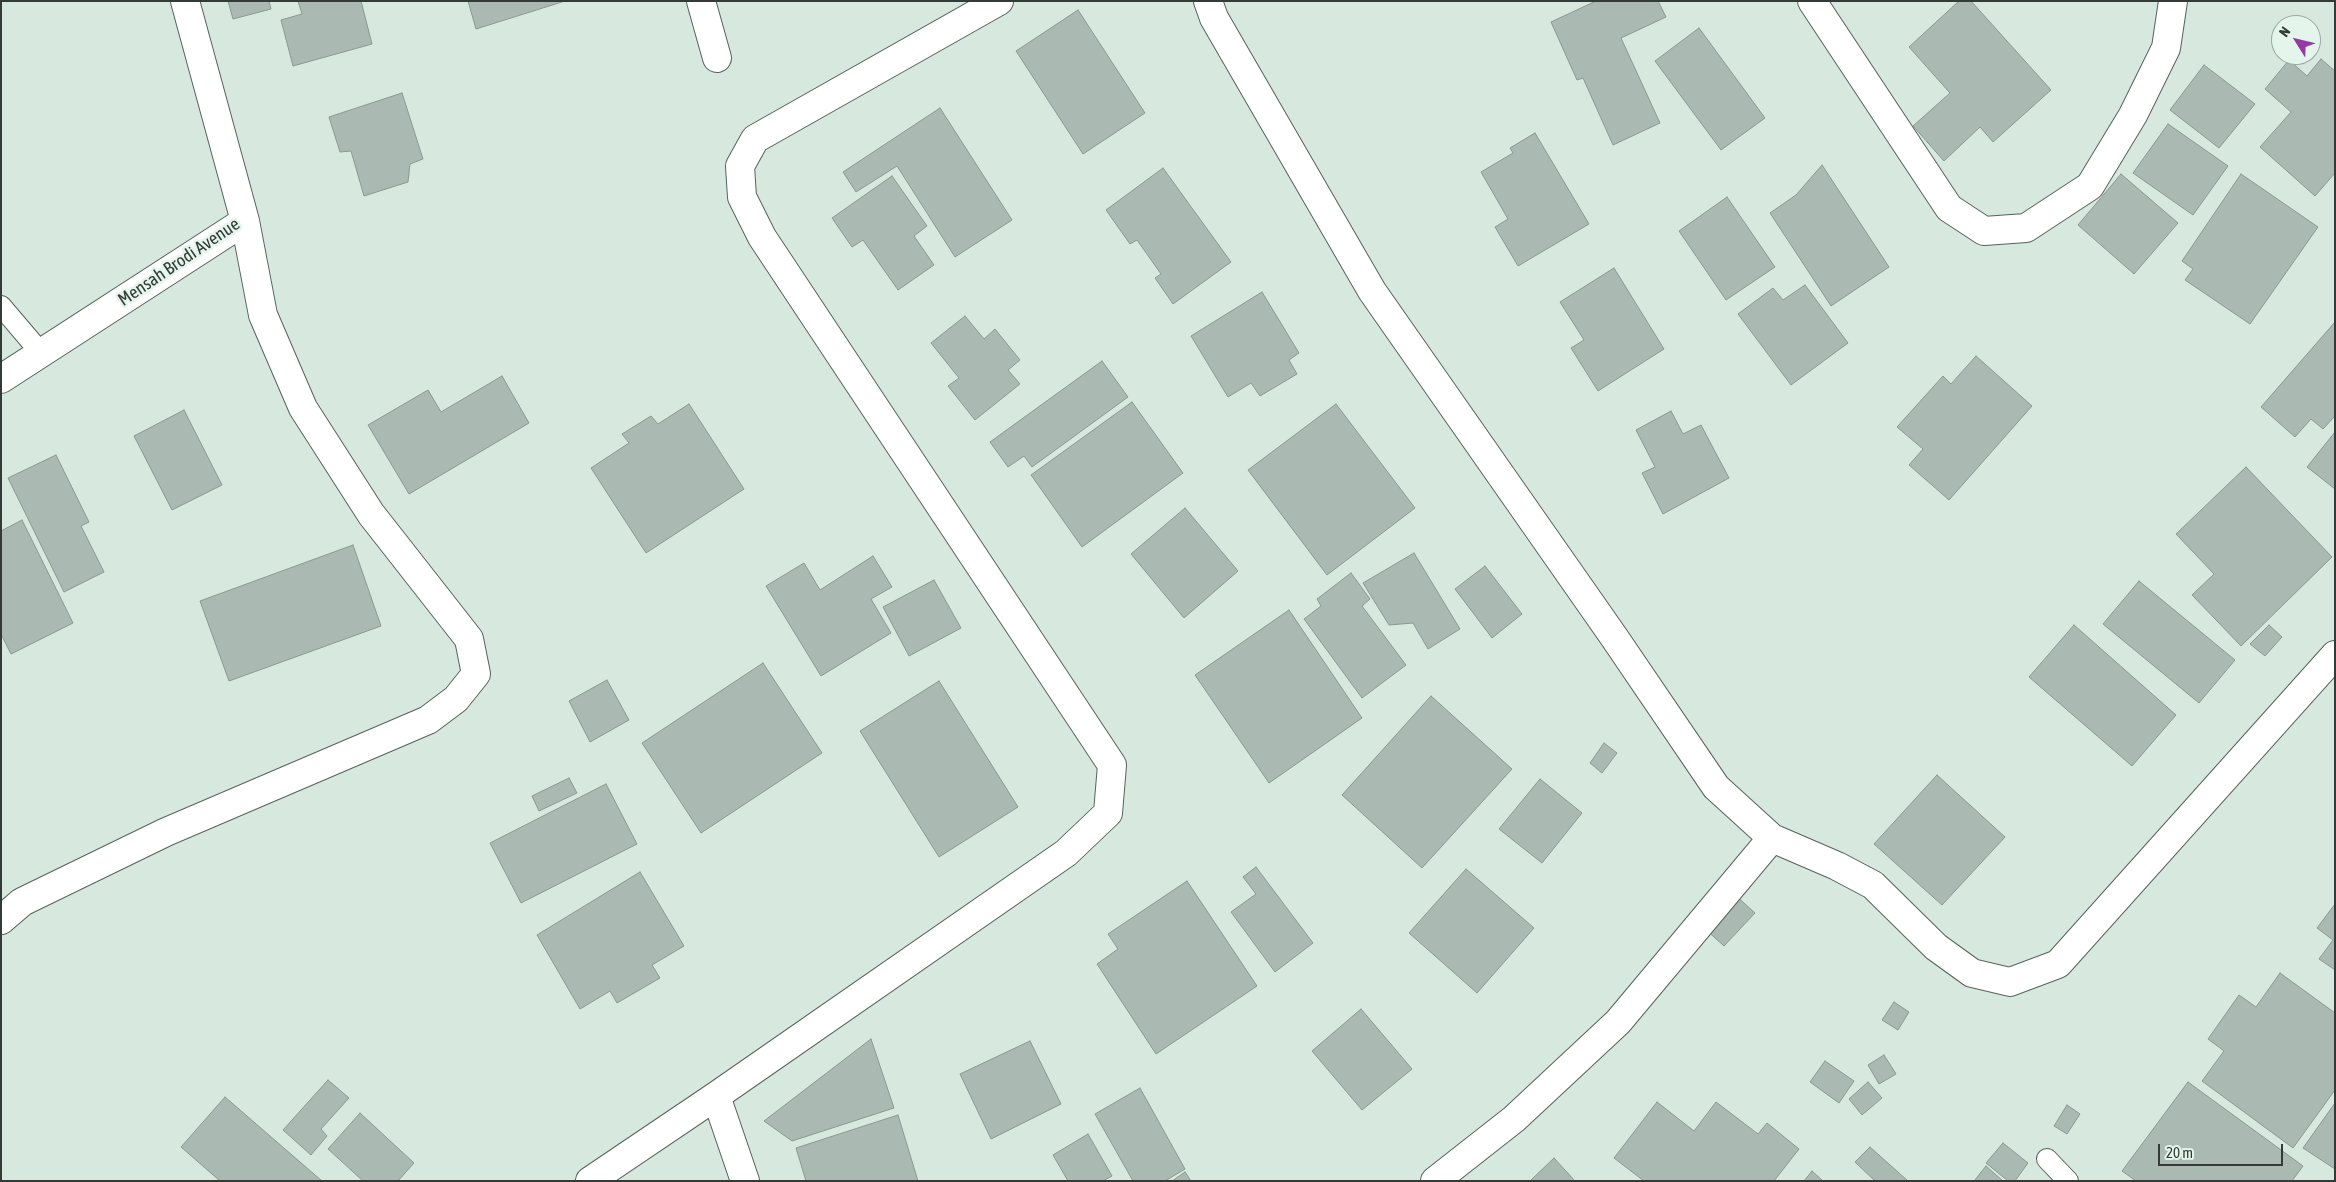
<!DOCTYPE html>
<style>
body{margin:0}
#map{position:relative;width:2336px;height:1182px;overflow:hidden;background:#d7e8df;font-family:"Asap Condensed",sans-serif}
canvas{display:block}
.frame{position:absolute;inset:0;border:2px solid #343a37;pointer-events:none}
.north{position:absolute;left:2271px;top:15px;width:50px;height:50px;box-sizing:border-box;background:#e4f5ec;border:1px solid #9eaaa4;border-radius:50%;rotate:306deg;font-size:14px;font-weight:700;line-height:20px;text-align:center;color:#343a37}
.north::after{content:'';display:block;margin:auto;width:18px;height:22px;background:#9639a3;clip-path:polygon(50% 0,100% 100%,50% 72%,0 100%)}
.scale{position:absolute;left:2158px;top:1144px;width:125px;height:22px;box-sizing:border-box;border:2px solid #343a37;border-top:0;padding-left:6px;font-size:15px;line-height:18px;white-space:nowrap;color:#343a37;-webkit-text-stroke:4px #e4f5ec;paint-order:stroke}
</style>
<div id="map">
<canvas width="2336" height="1182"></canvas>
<div class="frame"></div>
<div class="north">N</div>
<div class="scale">20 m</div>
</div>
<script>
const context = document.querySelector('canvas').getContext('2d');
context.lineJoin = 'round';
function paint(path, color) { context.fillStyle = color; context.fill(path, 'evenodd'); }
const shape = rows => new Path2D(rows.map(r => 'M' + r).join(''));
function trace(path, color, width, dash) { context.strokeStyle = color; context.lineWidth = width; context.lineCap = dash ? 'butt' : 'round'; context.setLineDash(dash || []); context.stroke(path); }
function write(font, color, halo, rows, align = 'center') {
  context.font = font + ' "Asap Condensed",sans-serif'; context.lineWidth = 5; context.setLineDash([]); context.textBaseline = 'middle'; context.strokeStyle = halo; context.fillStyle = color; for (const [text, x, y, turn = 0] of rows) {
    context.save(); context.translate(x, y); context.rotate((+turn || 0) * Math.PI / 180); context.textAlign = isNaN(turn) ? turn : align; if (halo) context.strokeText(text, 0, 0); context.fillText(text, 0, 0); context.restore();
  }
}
const building = shape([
 [228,1,269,1,271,9,233,19,228,1],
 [298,1,361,1,372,44,293,66,281,20,302,14,298,1],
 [468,1,565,1,476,29,468,1],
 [1596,1,1658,1,1666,17,1621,38,1660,123,1613,145,1583,78,1577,80,1551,22,1596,1],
 [1959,1,1971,1,2051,90,1993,142,1980,127,1944,161,1913,126,1950,93,1909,47,1959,1],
 [1078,10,1145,113,1083,154,1016,51,1078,10],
 [1699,28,1765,118,1721,150,1655,61,1699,28],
 [2321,59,2335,71,2335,173,2315,196,2260,147,2291,112,2265,89,2289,60,2307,76,2321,59],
 [2204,65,2255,104,2219,148,2170,110,2204,65],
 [402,93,423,159,410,164,408,182,364,196,351,151,340,152,329,117,402,93],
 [940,108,1012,220,955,257,897,166,856,192,843,172,940,108],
 [2168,124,2228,166,2193,215,2133,173,2168,124],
 [1535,133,1589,224,1518,266,1495,227,1508,219,1481,172,1513,153,1510,148,1535,133],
 [1822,165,1889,267,1831,306,1770,213,1796,195,1822,165],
 [1163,168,1231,262,1173,304,1155,278,1161,274,1137,240,1130,244,1106,210,1163,168],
 [2121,174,2178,223,2134,274,2078,225,2121,174],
 [2241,174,2318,227,2250,324,2185,280,2193,269,2182,261,2241,174],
 [892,176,927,226,914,236,934,265,898,290,863,240,852,247,832,218,892,176],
 [1727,197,1775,267,1726,300,1679,231,1727,197],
 [1614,268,1664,349,1598,391,1571,348,1584,340,1560,302,1614,268],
 [1805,285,1848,343,1791,385,1738,314,1773,288,1783,300,1805,285],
 [1262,292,1299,353,1289,360,1297,374,1260,396,1251,383,1228,397,1191,336,1262,292],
 [965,316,984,339,995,329,1020,360,1008,370,1020,384,975,420,948,386,959,378,931,343,965,316],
 [2335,322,2335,416,2323,429,2311,419,2295,437,2261,407,2335,322],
 [1976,356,2032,406,1949,500,1909,465,1923,449,1897,427,1943,376,1951,384,1976,356],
 [1102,361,1128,397,1032,467,1024,456,1008,467,990,442,1102,361],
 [502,376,529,423,409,494,368,425,428,390,441,412,502,376],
 [1132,402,1183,473,1082,547,1031,475,1132,402],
 [689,404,744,489,646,553,591,468,629,443,622,434,651,416,658,424,689,404],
 [1336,404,1415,508,1327,575,1248,470,1336,404],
 [184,410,222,485,172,510,134,436,184,410],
 [1671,411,1683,434,1701,425,1729,478,1663,514,1642,473,1655,467,1636,430,1671,411],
 [2335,432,2335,489,2307,467,2335,432],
 [56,455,89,522,81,526,104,572,64,592,8,478,56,455],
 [2246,467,2332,557,2241,646,2192,595,2214,574,2176,534,2246,467],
 [1185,508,1238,571,1184,618,1131,554,1185,508],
 [22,520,73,623,11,654,1,634,1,531,22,520],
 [353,545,381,626,229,681,200,601,353,545],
 [1414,553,1460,629,1428,649,1413,623,1389,625,1363,583,1414,553],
 [873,556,892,587,871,599,891,633,821,676,766,586,804,563,820,590,873,556],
 [1485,566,1522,614,1492,638,1455,589,1485,566],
 [1351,573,1370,599,1362,606,1406,665,1362,698,1304,619,1321,606,1317,599,1351,573],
 [934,580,961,628,909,656,883,607,934,580],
 [2139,581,2235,660,2199,703,2103,624,2139,581],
 [1289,610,1362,718,1269,783,1195,675,1289,610],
 [2074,625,2176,715,2132,766,2029,677,2074,625],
 [2269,625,2282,637,2265,656,2250,644,2269,625],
 [763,663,822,753,701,833,642,743,763,663],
 [607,680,629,720,590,742,569,701,607,680],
 [939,681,1018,807,939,857,860,731,939,681],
 [1431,696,1512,769,1422,868,1342,795,1431,696],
 [1604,743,1617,753,1602,773,1590,763,1604,743],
 [1937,775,2005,837,1942,905,1874,844,1937,775],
 [569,778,577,793,539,811,532,796,569,778],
 [1540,779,1582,813,1542,863,1499,829,1540,779],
 [606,784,637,844,521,903,490,843,606,784],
 [1256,867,1313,943,1275,972,1231,912,1256,894,1243,877,1256,867],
 [1466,869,1534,928,1477,993,1409,933,1466,869],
 [640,872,684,946,652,965,660,978,617,1003,610,991,580,1009,537,935,640,872],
 [1187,881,1257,986,1156,1054,1097,964,1118,949,1108,934,1187,881],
 [1734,894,1755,913,1724,946,1703,927,1734,894],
 [2335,904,2335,970,2319,959,2333,940,2317,928,2335,904],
 [2280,973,2335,1013,2335,1090,2293,1148,2202,1081,2224,1051,2208,1039,2239,995,2256,1007,2280,973],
 [1894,1002,1909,1012,1898,1030,1882,1020,1894,1002],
 [1361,1009,1412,1069,1362,1110,1312,1051,1361,1009],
 [871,1039,894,1108,792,1141,764,1121,871,1039],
 [1030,1041,1061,1104,991,1139,960,1074,1030,1041],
 [1884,1055,1896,1074,1879,1084,1868,1065,1884,1055],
 [1825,1061,1854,1081,1839,1103,1810,1082,1825,1061],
 [328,1080,349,1098,321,1129,327,1136,311,1155,283,1130,328,1080],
 [1868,1082,1882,1098,1862,1115,1849,1099,1868,1082],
 [2188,1082,2303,1166,2292,1181,2136,1181,2122,1171,2188,1082],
 [1140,1088,1185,1169,1165,1181,1133,1181,1095,1114,1140,1088],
 [225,1097,322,1181,220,1181,181,1147,225,1097],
 [1657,1102,1694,1131,1716,1102,1758,1134,1767,1123,1799,1149,1774,1181,1644,1181,1614,1158,1657,1102],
 [2335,1103,2335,1169,2303,1148,2335,1103],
 [2067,1105,2080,1114,2067,1134,2054,1126,2067,1105],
 [360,1113,414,1163,398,1181,363,1181,328,1149,360,1113],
 [898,1115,918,1181,806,1181,796,1148,898,1115],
 [1088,1134,1112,1176,1103,1181,1068,1181,1053,1155,1088,1134],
 [2003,1143,2028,1163,2015,1181,2008,1181,1986,1163,2003,1143],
 [1870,1147,1908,1181,1875,1181,1855,1162,1870,1147],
 [1554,1158,1575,1181,1530,1181,1554,1158],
 [1986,1166,2003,1181,1974,1181,1986,1166],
 [1812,1171,1823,1181,1804,1181,1812,1171],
 [1185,1172,1191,1181,1172,1181,1185,1172]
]);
const lane = shape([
 [1,306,41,353],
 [2047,1159,2068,1181]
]);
const street = shape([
 [701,1,717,58],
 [1208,1,1214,18,1372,291,1614,637,1716,787,1772,838,1837,866,1873,885,1936,947,1972,973,2010,982,2058,964,2335,655],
 [1812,1,1949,208,1984,231,2026,228,2090,186,2133,115,2166,48,2173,1],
 [1,379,245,221,185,1],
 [1,920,22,902,166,832,428,720,456,699,476,674,469,639,371,514,303,408,263,315,245,221],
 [716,1096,745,1181],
 [590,1181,716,1096,1066,853,1108,813,1112,765,762,237,742,197,740,166,755,139,999,1],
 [1435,1181,1514,1119,1618,1022,1772,838]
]);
const streetNames = [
 ["Mensah Brodi Avenue",179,262,-34]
];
paint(building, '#aabab2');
trace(building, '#899990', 1);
trace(lane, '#55645c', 22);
trace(street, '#55645c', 30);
trace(lane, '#fff', 20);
trace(street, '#fff', 28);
write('18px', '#343a37', '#e4f5ec', streetNames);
</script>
